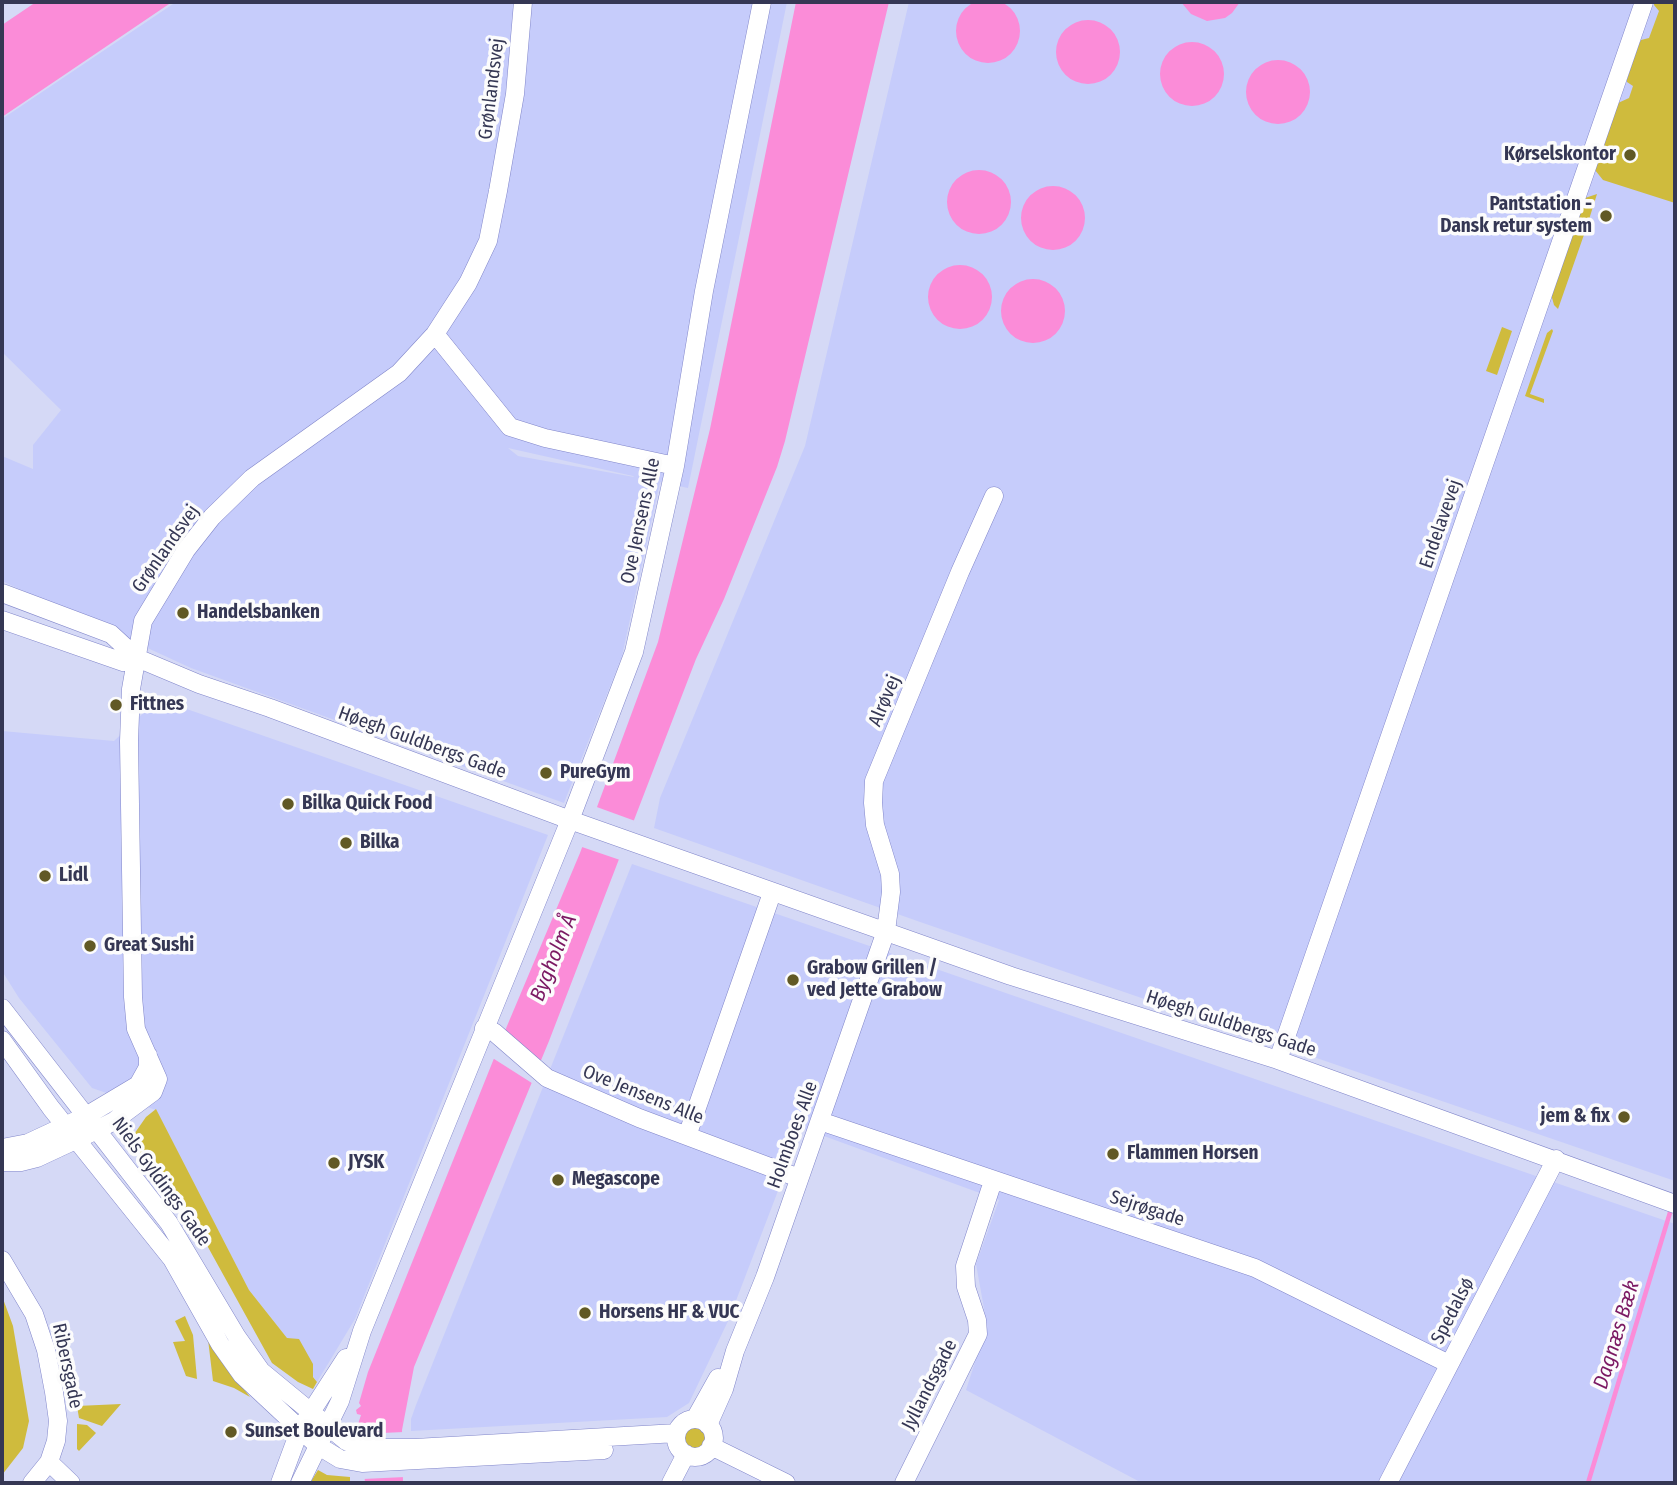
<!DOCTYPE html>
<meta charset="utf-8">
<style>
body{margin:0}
#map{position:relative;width:1677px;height:1485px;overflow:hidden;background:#d5d9f6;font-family:"Fira Sans Condensed",sans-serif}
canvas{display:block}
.frame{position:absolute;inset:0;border:4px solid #353754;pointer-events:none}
</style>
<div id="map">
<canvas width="1677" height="1485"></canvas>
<div class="frame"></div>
</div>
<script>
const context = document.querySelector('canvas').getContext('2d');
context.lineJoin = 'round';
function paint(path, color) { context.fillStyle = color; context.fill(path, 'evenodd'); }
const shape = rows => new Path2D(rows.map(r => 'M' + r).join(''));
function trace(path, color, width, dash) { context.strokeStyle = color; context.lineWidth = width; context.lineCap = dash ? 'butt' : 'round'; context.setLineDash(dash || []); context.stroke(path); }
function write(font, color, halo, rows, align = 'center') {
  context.font = font + ' "Fira Sans Condensed",sans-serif'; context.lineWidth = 7; context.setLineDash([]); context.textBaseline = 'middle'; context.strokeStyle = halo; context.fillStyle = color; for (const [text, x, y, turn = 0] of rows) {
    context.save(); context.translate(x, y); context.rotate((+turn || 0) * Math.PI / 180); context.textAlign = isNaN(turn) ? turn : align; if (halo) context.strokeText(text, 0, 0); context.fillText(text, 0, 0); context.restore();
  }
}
const built = shape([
 [176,2,787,2,688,488,660,482,622,656,564,803,191,668,2,581,2,456,33,469,33,445,61,410,2,352,2,119],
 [508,448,633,476,634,477,518,456],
 [909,2,1675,2,1675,1181,923,923,654,828,660,798,805,446],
 [158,699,548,835,355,1319,317,1382,287,1338,249,1290,156,1110,92,1088,19,998,2,971,2,731,114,741],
 [632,864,1675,1224,1675,1483,1142,1483,966,1390,987,1325,976,1264,999,1200,802,1128,729,1319,689,1403,667,1417,411,1431,411,1419,416,1405]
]);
const green = shape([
 [1654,2,1675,2,1675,203,1603,180,1595,170,1618,103,1629,98,1633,86,1627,82,1627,79,1639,44,1641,40,1649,38,1659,11,1654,5],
 [1597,194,1586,229,1558,309,1554,305,1551,294,1585,198],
 [1502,327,1512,331,1497,375,1486,371],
 [1552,329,1553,331,1530,394,1544,399,1544,403,1525,396,1547,333],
 [156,1109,249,1290,287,1338,299,1339,313,1364,313,1377,317,1382,313,1389,298,1382,272,1363,198,1229,130,1140,146,1117],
 [2,1296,13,1326,29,1421,23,1448,2,1475],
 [185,1316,193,1335,197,1379,186,1376,173,1342,185,1341,175,1321],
 [207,1331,234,1376,250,1397,234,1388,213,1381],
 [121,1404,102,1426,79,1418,77,1406],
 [77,1424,87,1425,96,1433,79,1451,77,1449],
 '684 1438a11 11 0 1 1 22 0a11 11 0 1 1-22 0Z',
 [318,1470,327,1475,350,1477,350,1483,310,1483]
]);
const water = shape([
 '956 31a32 32 0 1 1 64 0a32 32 0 1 1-64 0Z',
 [36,2,172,2,2,117,2,25],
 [796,2,889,2,785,441,777,467,724,599,696,659,549,1041,414,1367,402,1430,403,1483,365,1483,361,1430,358,1424,361,1415,357,1414,356,1410,361,1406,359,1403,368,1372,507,1026,580,853,658,642,710,429],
 [1181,2,1240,2,1232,13,1225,18,1207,21,1191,14],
 '1056 52a32 32 0 1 1 64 0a32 32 0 1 1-64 0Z',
 '1160 74a32 32 0 1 1 64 0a32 32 0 1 1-64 0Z',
 '1246 92a32 32 0 1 1 64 0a32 32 0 1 1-64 0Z',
 '947 202a32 32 0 1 1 64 0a32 32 0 1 1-64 0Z',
 '1021 218a32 32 0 1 1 64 0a32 32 0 1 1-64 0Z',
 '928 297a32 32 0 1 1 64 0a32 32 0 1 1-64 0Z',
 '1001 311a32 32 0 1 1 64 0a32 32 0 1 1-64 0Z'
]);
const pier = shape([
 [594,806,638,822,623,861,579,846],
 [502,1028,542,1068,535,1085,491,1057],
 [404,1432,405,1477,363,1479,360,1434]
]);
const stream = shape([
 [1588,1483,1672,1206]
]);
const minor = shape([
 [435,334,510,427,545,438,675,466],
 [2,593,111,634,137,658,199,684,270,708,570,820,1011,976,1278,1060,1675,1204],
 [2,620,123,662,137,658],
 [2,1008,169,1223,237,1337,261,1371,346,1441,361,1448,415,1448,677,1433],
 [484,1028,494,1032,547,1078,639,1118,799,1178],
 [2,1040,51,1108,172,1259,220,1344,242,1375,317,1445,340,1459,362,1463,604,1450],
 [1278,1060,1644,2],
 [820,1121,1255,1268,1449,1364],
 [687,1136,772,893],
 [2,1148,28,1143,86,1116,138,1085,148,1067,148,1055],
 [2,1162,21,1162,37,1158,97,1130,114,1121,153,1092,158,1079,136,1029,133,997,129,741,131,689,143,621,186,550,212,517,252,478,399,373,435,334,468,283,488,241,498,191,515,94,523,2],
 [2,1260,34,1314,46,1350,54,1392,58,1421,56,1441,49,1462,32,1483],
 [695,1419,718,1378],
 '676 1438a19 19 0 1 1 38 0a19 19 0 1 1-38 0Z',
 [708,1425,724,1389,735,1351,765,1277,886,931,891,892,890,874,875,825,873,803,874,781,960,572,994,496],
 [711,1446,786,1483],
 [49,1462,71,1483],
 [280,1483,300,1429,346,1358],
 [300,1483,340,1401,362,1331,570,820,634,652,675,466,704,291,762,2],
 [671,1483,686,1454],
 [904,1483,978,1334,977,1320,966,1287,965,1266,993,1181],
 [1388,1483,1556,1159]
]);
const markers = [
 [1630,155,7,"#615925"],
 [1606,216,7,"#615925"],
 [183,613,7,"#615925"],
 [116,705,7,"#615925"],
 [546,773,7,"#615925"],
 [288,804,7,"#615925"],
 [346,843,7,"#615925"],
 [45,876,7,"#615925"],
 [90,946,7,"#615925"],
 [793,980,7,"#615925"],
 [1624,1117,7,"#615925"],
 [1113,1154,7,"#615925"],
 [334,1163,7,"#615925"],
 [558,1180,7,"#615925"],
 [585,1313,7,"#615925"],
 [231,1432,7,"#615925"]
];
const streetNames = [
 ["Grønlandsvej",492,89,-83],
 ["Ove Jensens Alle",641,521,-78],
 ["Endelavevej",1441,524,-71],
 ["Grønlandsvej",166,549,-55],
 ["Alrøvej",885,701,-67],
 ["Høegh Guldbergs Gade",422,743,20],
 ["Høegh Guldbergs Gade",1231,1024,18],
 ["Ove Jensens Alle",643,1095,22],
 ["Holmboes Alle",793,1135,-70],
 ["Niels Gyldings Gade",161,1182,54],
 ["Sejrøgade",1147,1209,18],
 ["Spedalsø",1453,1311,-63],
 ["Ribersgade",67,1366,78],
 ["Jyllandsgade",930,1385,-63]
];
const poiNames = [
 ["Kørselskontor",1616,155,"right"],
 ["Pantstation -",1592,205,"right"],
 ["Dansk retur system",1592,227,"right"],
 ["Handelsbanken",197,613],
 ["Fittnes",130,705],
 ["PureGym",560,773],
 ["Bilka Quick Food",302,804],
 ["Bilka",360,843],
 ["Lidl",59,876],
 ["Great Sushi",104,946],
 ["Grabow Grillen /",807,969],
 ["ved Jette Grabow",807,991],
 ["jem & fix",1610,1117,"right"],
 ["Flammen Horsen",1127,1154],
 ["JYSK",348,1163],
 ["Megascope",572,1180],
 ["Horsens HF & VUC",599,1313],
 ["Sunset Boulevard",245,1432]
];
const waterNames = [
 ["Bygholm Å",554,958,-68],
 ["Dagnæs Bæk",1617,1335,-73]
];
paint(built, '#c6ccfb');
paint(green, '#cfbb3d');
paint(water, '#fb8cd8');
paint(pier, '#d5d9f6');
trace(stream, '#fb8cd8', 4.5);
trace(minor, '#8186ca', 19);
trace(minor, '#fff', 18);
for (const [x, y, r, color] of markers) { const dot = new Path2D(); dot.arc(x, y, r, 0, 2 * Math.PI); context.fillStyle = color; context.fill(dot); trace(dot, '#fcfcfc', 2.5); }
write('19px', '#353754', '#fcfcfc', streetNames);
write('bold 19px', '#353754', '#fcfcfc', poiNames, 'left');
write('italic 21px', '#7b1963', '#fcfcfc', waterNames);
</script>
